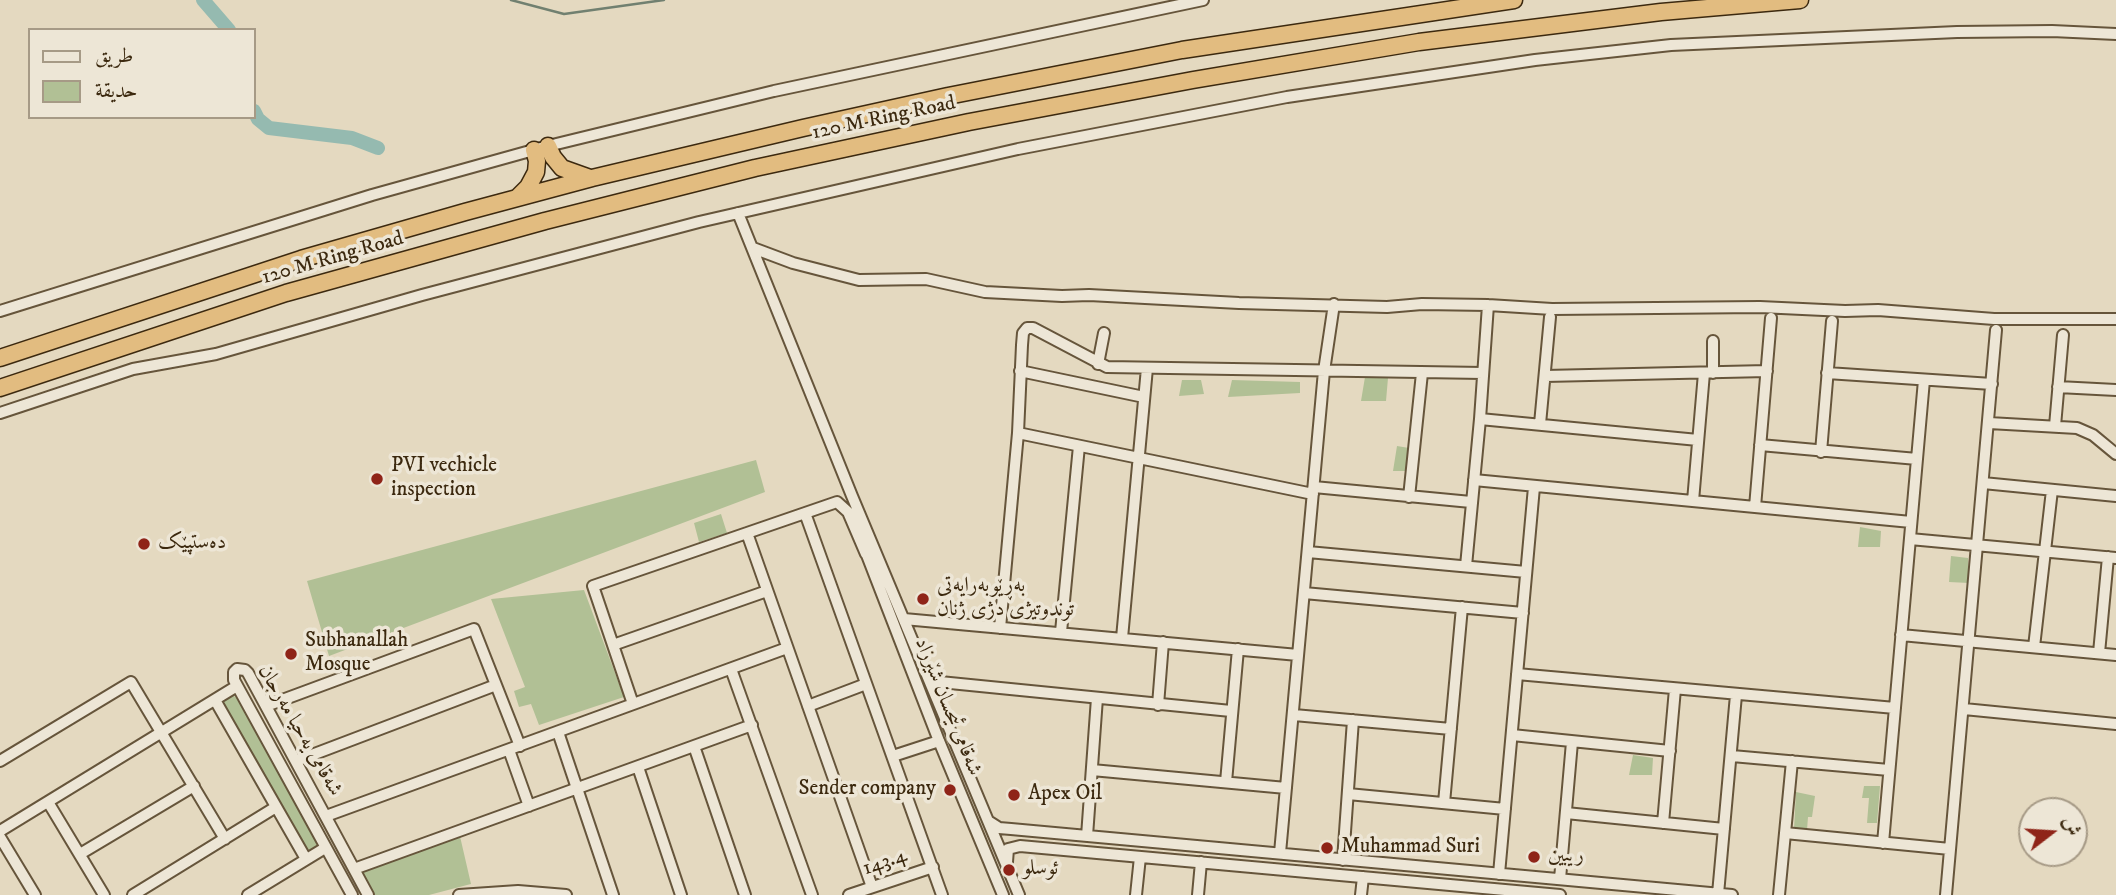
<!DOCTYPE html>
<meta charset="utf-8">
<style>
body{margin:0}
#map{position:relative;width:2116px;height:895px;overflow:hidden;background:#e4d9c0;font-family:"IM FELL DW Pica",Amiri,serif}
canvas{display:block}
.legend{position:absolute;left:28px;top:28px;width:228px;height:91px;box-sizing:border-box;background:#ede6d6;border:2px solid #a69a86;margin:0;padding:9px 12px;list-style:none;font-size:21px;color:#3c290f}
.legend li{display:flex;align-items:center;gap:14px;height:35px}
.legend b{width:35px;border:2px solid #a69a86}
.north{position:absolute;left:2018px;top:797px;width:70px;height:70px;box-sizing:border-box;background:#ede6d6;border:2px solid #a69a86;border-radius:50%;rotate:73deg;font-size:19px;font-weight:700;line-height:28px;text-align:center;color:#3c290f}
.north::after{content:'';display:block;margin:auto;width:24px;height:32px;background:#8f2418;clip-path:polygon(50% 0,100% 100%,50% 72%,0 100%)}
</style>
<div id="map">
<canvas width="2116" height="895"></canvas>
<ul class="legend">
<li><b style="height:9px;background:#ede6d6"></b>طريق</li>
<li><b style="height:19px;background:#b1c095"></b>حديقة</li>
</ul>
<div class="north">ش</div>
</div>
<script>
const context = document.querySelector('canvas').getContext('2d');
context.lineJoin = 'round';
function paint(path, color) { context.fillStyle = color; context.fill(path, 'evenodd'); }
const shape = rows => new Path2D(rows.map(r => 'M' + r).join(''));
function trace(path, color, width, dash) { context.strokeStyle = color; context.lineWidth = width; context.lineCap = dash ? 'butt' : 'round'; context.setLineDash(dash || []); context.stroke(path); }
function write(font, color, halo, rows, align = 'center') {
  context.font = font + ' "IM FELL DW Pica",Amiri,serif'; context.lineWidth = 7; context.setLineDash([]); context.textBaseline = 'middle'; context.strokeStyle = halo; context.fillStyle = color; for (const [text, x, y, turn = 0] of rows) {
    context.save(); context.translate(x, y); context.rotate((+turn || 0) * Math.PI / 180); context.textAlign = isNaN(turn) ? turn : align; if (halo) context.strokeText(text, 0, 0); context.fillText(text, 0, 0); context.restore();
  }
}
const green = shape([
 [1365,377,1388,378,1386,401,1361,401],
 [1182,380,1201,380,1204,394,1179,396],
 [1232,380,1300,382,1300,393,1228,397],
 [1397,446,1409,448,1407,471,1393,471],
 [756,460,765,492,329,656,307,581],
 [721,514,727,533,699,542,694,523],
 [1860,527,1881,531,1880,547,1858,547],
 [1951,556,1968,558,1969,583,1949,582],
 [584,590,624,697,539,725,531,704,519,707,514,691,525,687,491,599],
 [228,692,237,698,289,780,325,848,306,859,215,700],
 [1633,755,1653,758,1652,775,1629,775],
 [1864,786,1880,786,1877,823,1867,823,1869,798,1862,798],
 [1796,792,1815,796,1812,817,1808,817,1807,830,1794,829],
 [459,832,471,884,467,885,429,895,368,895,354,869]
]);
const stream = shape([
 [511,0,564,14,664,0]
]);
const river = shape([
 [203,0,229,30],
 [254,111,258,119,269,128,352,138,378,148]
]);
const minor = shape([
 [738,213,852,496,1019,895],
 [753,248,793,263,859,280,926,279,985,292,1062,296,1089,295,1239,303,1387,307,1422,304,1488,305,1552,309,1760,307,1845,311,1878,310,1994,319,2116,319],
 [0,311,372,195,548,146,774,91,1203,0],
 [1098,364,1104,333],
 [1020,371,1144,397],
 [1713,373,1713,341],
 [1827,373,1992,384],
 [1545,376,1767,371],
 [2058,387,2116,390],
 [0,413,133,369,216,354,422,295,699,222,1018,149,1287,97,1535,60,1671,45,1957,32,2052,31,2116,34],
 [1480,419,1698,440],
 [1989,423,2077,428,2093,435,2116,454],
 [1540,424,1550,317],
 [2055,426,2063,335],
 [1018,433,1313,494],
 [1760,445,1917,459],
 [1821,452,1832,321],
 [1474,480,1911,522],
 [1983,483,2116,496],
 [1314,487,1471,502],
 [1409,497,1422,373],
 [1693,501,1704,373],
 [1755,507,1771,318],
 [805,513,942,895],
 [747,533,872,887],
 [1910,539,2116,558],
 [865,550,939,741,1003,895],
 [1308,552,1526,572],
 [1466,566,1480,419,1488,305],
 [1304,593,1523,613],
 [904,619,1298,655],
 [1000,628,1018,433,1022,345,1023,333,1027,328,1033,328,1107,367,1483,373],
 [1061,632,1079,446],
 [1901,635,2116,655],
 [1122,638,1147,368],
 [613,645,767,591],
 [2034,647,2052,490],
 [2099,653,2108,557],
 [731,669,812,895],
 [1517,674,1895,708],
 [930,681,1231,711],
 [215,700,306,859],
 [633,704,593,586,837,502,848,512,866,554],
 [1158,705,1163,642],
 [266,706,474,629,520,746],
 [808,706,866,684],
 [1964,709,2116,724],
 [1294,715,1451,729],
 [558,732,613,895],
 [1512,735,1670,751],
 [694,746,745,895],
 [509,750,529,806],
 [893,756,939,741],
 [1732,756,1889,770],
 [0,761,131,682,225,839],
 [296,761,496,685],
 [638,767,681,895],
 [1092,770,1286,788],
 [1226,782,1238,649],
 [1348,794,1505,809],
 [48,802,104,895],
 [1444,803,1462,607],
 [1566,813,1724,829],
 [326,816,787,648],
 [988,821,999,828,1011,829,1732,895],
 [1663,823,1675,689],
 [0,831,237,686],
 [1785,833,1950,849],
 [1087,836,1097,698],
 [0,837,35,895],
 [1883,843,1924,380],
 [1280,853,1324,371,1334,304],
 [80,854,194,786],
 [1343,860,1353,720],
 [1007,862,1008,849,1020,846,1560,895],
 [354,869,752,725],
 [1499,874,1534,487],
 [1560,879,1572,742],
 [1718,894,1736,695],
 [133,895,276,807],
 [248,895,325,848],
 [352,895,234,680,234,672,237,669,245,670,248,673,368,895],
 [459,895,518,891,566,895],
 [849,895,933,867],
 [1136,895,1140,857],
 [1198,895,1201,862],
 [1361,895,1363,877],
 [1779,895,1792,761],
 [1946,895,1996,330]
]);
const highway = shape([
 [548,146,553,157,562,168,590,178],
 [518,197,528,187,536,172,537,161,534,150],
 [0,358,301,259,465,212,592,178,803,128,948,96,1182,50,1514,0],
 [0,388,286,293,545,221,755,168,969,122,1193,80,1419,42,1661,12,1800,0]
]);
const markers = [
 [377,479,7,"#8f2418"],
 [144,544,7,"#8f2418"],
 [923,599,7,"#8f2418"],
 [291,654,7,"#8f2418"],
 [950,790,7,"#8f2418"],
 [1014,795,7,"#8f2418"],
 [1327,848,7,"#8f2418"],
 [1534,857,7,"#8f2418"],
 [1009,870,7,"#8f2418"]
];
const streetNames = [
 ["120 M Ring Road",884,119,-12],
 ["120 M Ring Road",333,259,-16],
 ["شەقامی ئیحسان شێرزاد",947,707,68],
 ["شەقامی یەحیا مەرجان",299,731,60],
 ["143.4",885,863,-19]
];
const poiNames = [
 ["PVI vechicle",391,467],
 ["inspection",391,491],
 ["دەستپێک",158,544],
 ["بەڕێوبەرایەتی",937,587],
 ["توندوتیژی دژی ژنان",937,611],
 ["Subhanallah",305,642],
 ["Mosque",305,666],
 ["Sender company",936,790,"right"],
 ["Apex Oil",1028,795],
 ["Muhammad Suri",1341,848],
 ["ريبين",1548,857],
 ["ئوسلو",1023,870]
];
paint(green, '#b1c095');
trace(stream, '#718070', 2.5);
trace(river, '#95bab0', 14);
trace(minor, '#66553b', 14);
trace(highway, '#3c290f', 19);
trace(minor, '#ede6d6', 10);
trace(highway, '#e2bc80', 16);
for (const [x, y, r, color] of markers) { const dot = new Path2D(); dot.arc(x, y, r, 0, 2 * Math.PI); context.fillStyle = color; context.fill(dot); trace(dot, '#ede6d6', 2.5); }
write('21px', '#3c290f', '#ede6d6', streetNames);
write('21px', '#3c290f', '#ede6d6', poiNames, 'left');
</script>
